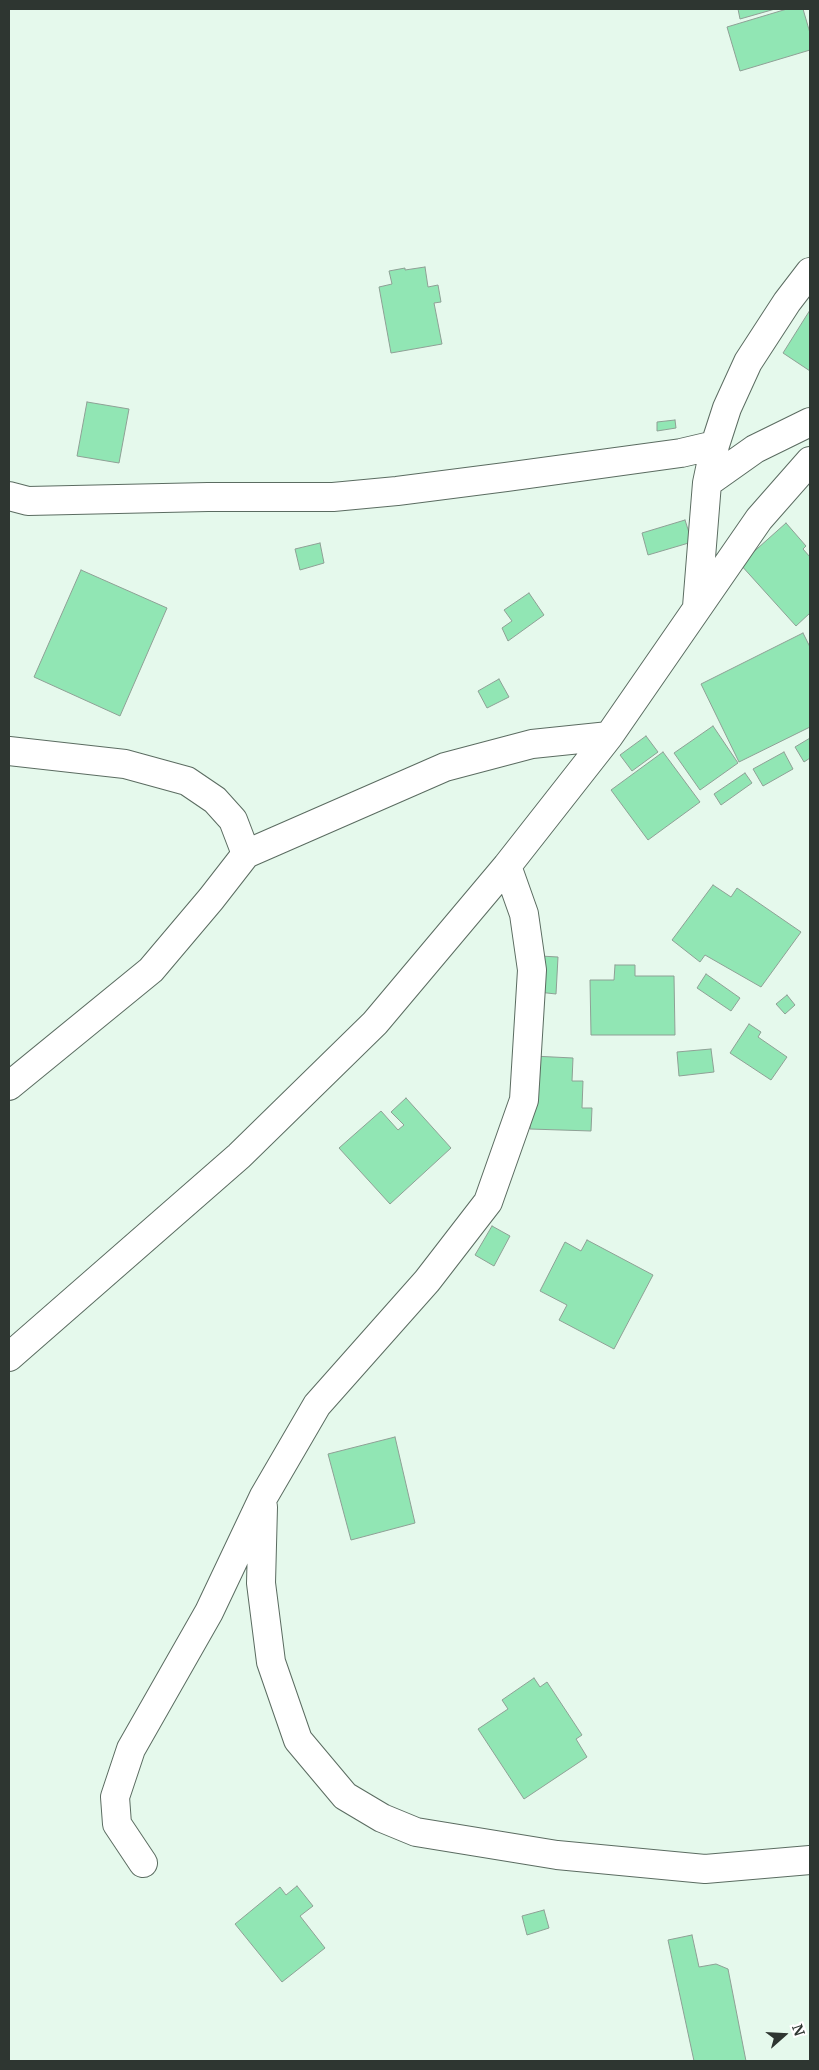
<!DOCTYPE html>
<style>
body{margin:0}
#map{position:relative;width:819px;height:2070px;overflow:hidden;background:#e5f9ec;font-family:Merriweather,serif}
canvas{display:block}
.frame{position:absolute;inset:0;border:10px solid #2e3631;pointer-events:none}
.north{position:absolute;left:759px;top:2010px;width:50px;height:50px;-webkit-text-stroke:4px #fff;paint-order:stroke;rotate:71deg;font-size:14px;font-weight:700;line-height:20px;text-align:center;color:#2e3631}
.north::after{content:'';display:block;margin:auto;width:18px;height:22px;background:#2e3631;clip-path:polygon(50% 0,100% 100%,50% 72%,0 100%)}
</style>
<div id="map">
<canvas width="819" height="2070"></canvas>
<div class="frame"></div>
<div class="north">N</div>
</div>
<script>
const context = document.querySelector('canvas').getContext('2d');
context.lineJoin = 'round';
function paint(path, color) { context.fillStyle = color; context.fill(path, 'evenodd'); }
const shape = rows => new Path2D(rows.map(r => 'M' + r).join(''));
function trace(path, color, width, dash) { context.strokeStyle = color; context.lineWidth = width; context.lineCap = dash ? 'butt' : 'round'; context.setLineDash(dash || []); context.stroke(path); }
const building = shape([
 [738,9,775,9,740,19,738,9],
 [787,9,803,9,810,33,810,50,740,71,727,27,787,9],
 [425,267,428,287,438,285,441,302,434,303,442,344,391,353,379,287,392,284,389,271,405,268,405,270,425,267],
 [810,310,810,371,783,353,810,310],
 [87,402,129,409,119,463,77,456,87,402],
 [675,420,676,428,657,431,657,422,675,420],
 [685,520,692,542,648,555,642,533,685,520],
 [786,523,806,546,803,549,810,557,810,613,796,626,740,564,786,523],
 [320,543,324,563,300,570,295,549,320,543],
 [81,570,167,608,120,716,34,677,81,570],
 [529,593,544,615,508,641,502,628,512,621,504,610,529,593],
 [803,633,810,647,810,727,739,762,701,684,803,633],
 [499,679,509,697,487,708,478,691,499,679],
 [713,726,738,763,700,790,674,753,713,726],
 [646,736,658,752,632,771,620,755,646,736],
 [810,738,810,758,804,762,795,747,810,738],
 [663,752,700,802,648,840,611,790,663,752],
 [784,752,793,769,763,786,753,769,784,752],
 [745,773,752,783,721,805,714,794,745,773],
 [713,885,731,897,737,888,801,932,761,987,705,955,700,962,672,940,713,885],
 [540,956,558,957,556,994,538,992,540,956],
 [615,965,635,965,635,976,674,976,675,1035,591,1035,590,980,614,980,615,965],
 [706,974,740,998,731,1011,697,988,706,974],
 [787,995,795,1005,785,1014,776,1004,787,995],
 [749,1024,761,1032,758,1037,787,1057,771,1080,730,1053,749,1024],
 [711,1049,714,1072,679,1076,677,1052,711,1049],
 [533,1056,573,1058,572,1081,583,1081,582,1108,592,1108,591,1131,530,1129,533,1056],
 [406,1098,451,1148,390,1204,339,1148,381,1111,398,1130,404,1125,391,1112,406,1098],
 [492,1226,510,1236,494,1266,475,1255,492,1226],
 [587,1240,653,1275,614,1349,559,1320,567,1305,540,1291,565,1242,581,1251,587,1240],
 [395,1437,415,1523,351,1540,328,1454,395,1437],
 [534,1678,540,1687,547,1682,582,1735,576,1739,587,1757,524,1799,478,1729,508,1709,502,1700,534,1678],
 [297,1886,313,1906,300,1916,325,1948,282,1982,235,1924,280,1887,286,1895,297,1886],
 [544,1910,549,1928,527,1935,522,1916,544,1910],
 [692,1935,699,1967,716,1964,728,1969,746,2061,694,2061,668,1940,692,1935]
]);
const minor = shape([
 [707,483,755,449,810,422],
 [9,496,28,501,208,497,333,497,397,491,506,477,681,453,715,445,727,408,748,362,787,302,810,272],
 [697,607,707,483,715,445],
 [9,751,125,764,187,781,215,800,233,820,246,854],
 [9,1086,151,970,211,899,246,854,445,767,532,744,609,736],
 [9,1357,239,1156,375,1023,507,866,609,736,759,519,810,461],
 [263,1507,261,1583,271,1662,298,1740,345,1796,382,1818,416,1832,557,1855,705,1869,810,1860],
 [143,1863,117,1824,115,1797,131,1749,209,1612,264,1496,317,1405,427,1281,488,1202,524,1100,532,970,524,914,507,866]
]);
paint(building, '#91e6b4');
trace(building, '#8ea095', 1);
trace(minor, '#5b6c61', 30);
trace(minor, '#fff', 28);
</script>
